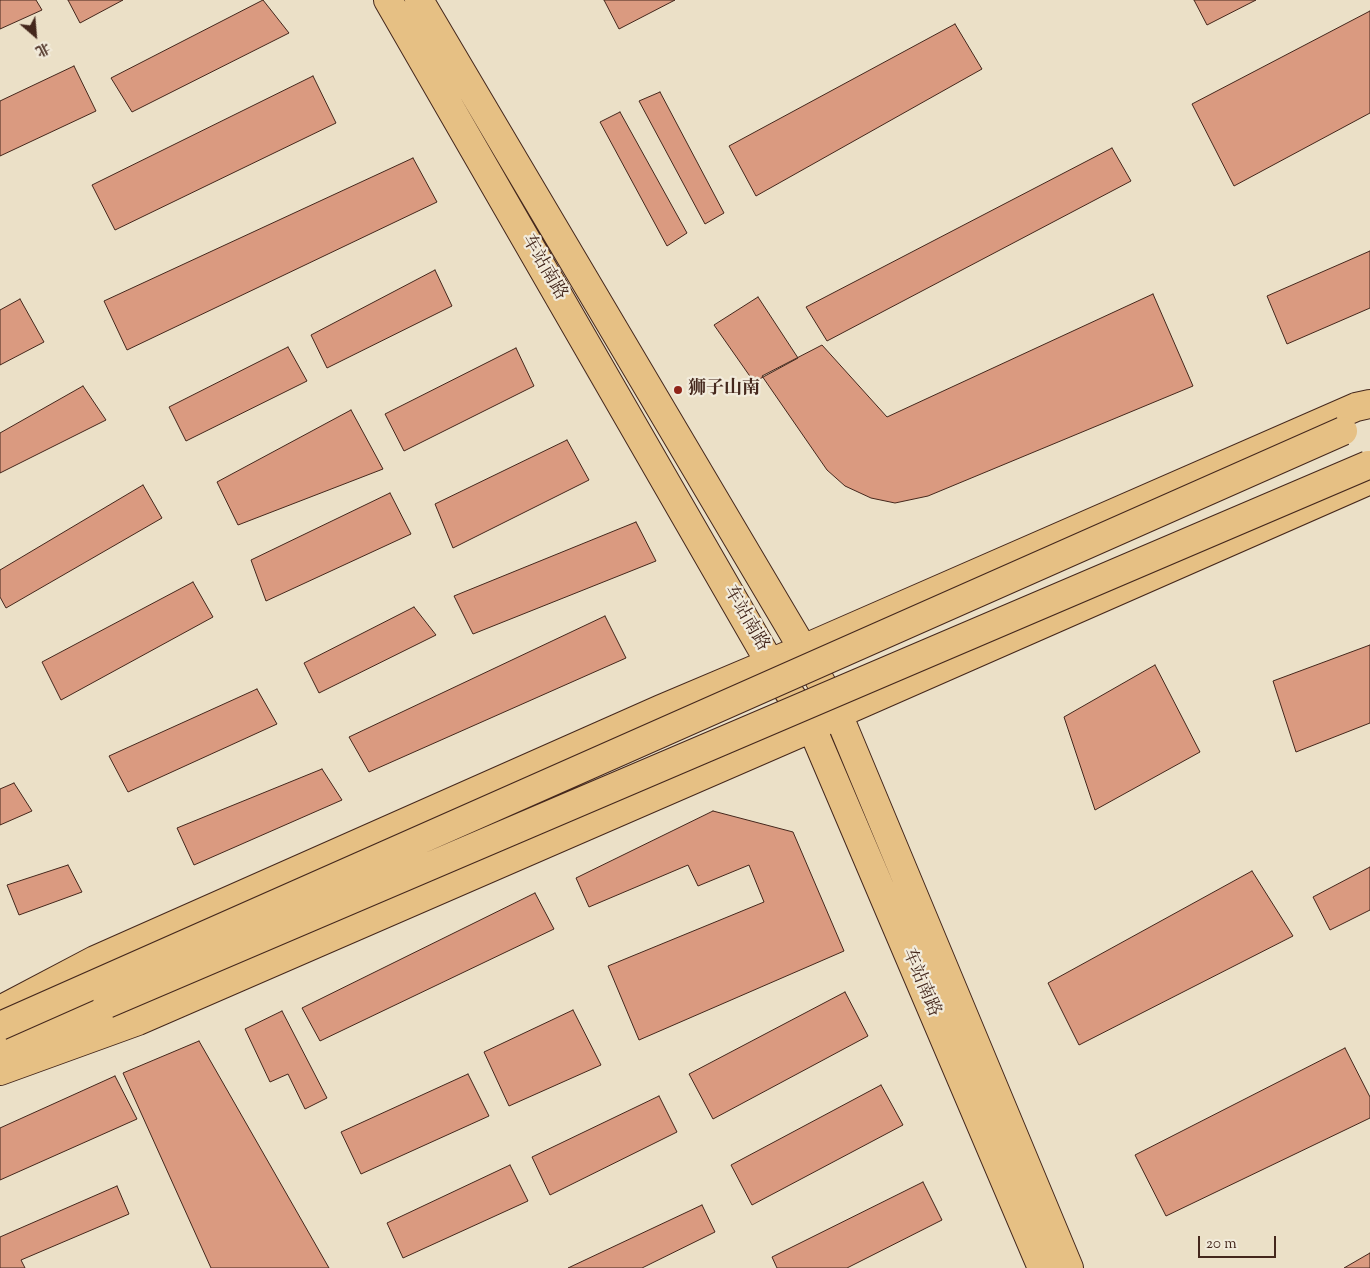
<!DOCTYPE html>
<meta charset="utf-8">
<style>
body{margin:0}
#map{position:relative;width:1370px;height:1268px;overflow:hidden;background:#ebe0c7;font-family:"Sorts Mill Goudy","Noto Serif SC",serif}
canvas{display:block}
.north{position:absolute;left:10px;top:10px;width:50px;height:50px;-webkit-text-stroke:4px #f2ebdb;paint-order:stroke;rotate:153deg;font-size:14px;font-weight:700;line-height:20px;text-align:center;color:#44271c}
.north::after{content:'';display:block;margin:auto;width:18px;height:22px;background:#44271c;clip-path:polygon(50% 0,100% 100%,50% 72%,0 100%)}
.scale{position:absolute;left:1198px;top:1236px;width:78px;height:22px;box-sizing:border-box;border:2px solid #44271c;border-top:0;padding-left:6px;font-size:15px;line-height:18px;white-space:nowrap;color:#44271c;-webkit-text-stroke:4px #f2ebdb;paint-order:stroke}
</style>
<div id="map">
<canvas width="1370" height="1268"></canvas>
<div class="north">北</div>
<div class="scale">20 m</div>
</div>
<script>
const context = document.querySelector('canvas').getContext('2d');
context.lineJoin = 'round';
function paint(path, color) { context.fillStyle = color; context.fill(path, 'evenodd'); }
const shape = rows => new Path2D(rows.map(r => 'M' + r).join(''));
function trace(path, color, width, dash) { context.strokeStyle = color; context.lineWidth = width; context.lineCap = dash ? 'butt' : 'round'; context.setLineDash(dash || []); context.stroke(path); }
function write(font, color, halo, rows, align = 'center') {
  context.font = font + ' "Sorts Mill Goudy","Noto Serif SC",serif'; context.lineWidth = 4.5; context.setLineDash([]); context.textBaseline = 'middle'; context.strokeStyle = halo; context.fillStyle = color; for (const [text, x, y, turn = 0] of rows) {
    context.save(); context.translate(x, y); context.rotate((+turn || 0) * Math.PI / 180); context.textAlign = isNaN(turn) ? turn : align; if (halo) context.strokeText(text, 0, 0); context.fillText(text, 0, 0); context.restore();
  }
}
const building = shape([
 [0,0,36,0,42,10,0,29,0,0],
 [68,0,123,0,80,23,68,0],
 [263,0,289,33,132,112,111,78,263,0],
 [604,0,675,0,619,29,604,0],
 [1194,0,1256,0,1207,25,1194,0],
 [1370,11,1370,113,1234,186,1192,104,1370,11],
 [955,24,982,69,756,196,729,146,955,24],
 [74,66,96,111,0,156,0,101,74,66],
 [313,76,336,123,115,230,92,185,313,76],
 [660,92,724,213,705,224,639,101,660,92],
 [620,112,687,233,667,246,600,122,620,112],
 [1112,148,1131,181,827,341,806,307,1112,148],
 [413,158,437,202,127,350,104,301,413,158],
 [1370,251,1370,308,1287,344,1267,296,1370,251],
 [435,270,452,306,327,368,311,335,435,270],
 [1153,294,1193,386,928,496,895,503,871,498,845,486,827,470,762,376,822,345,887,417,1153,294],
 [758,297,798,358,754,382,714,325,758,297],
 [20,299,44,342,0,365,0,310,20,299],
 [288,347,307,381,186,441,169,407,288,347],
 [516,348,534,386,404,451,385,414,516,348],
 [83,386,106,420,0,473,0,433,83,386],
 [351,410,383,469,238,525,217,482,351,410],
 [567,440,589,480,453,548,435,504,567,440],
 [143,485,162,518,6,608,0,597,0,570,143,485],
 [390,493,411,534,266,601,251,560,390,493],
 [636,522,656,561,473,634,454,596,636,522],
 [193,582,213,617,61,700,42,662,193,582],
 [414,607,436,635,319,693,304,663,414,607],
 [605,616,626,658,369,772,349,737,605,616],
 [1370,645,1370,723,1296,752,1273,681,1370,645],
 [1155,665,1200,752,1095,810,1064,717,1155,665],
 [257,689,277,724,128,792,109,756,257,689],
 [322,769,342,800,194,865,177,828,322,769],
 [14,783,32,811,0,825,0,789,14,783],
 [713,811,793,832,844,951,639,1040,608,966,764,902,749,865,698,886,688,865,589,907,576,878,713,811],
 [68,865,82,892,19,915,7,885,68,865],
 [1370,867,1370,910,1330,930,1313,897,1370,867],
 [1252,871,1293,936,1079,1045,1048,983,1252,871],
 [535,893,554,929,320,1041,302,1008,535,893],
 [845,992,868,1036,713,1119,689,1074,845,992],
 [573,1010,601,1065,509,1106,484,1052,573,1010],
 [282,1011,327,1098,305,1109,288,1074,270,1082,245,1029,282,1011],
 [199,1041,329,1268,211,1268,123,1073,199,1041],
 [1345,1048,1370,1097,1370,1118,1166,1216,1135,1155,1345,1048],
 [468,1074,489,1116,361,1174,341,1132,468,1074],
 [115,1076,137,1119,0,1180,0,1128,115,1076],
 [881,1085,903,1125,752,1205,731,1165,881,1085],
 [659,1096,677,1132,550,1195,532,1157,659,1096],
 [510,1165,528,1201,403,1258,387,1223,510,1165],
 [923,1182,942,1220,847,1268,777,1268,772,1257,923,1182],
 [117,1186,129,1214,21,1260,25,1268,0,1268,0,1237,117,1186],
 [702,1205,715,1232,642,1268,568,1268,702,1205],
 [1370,1253,1370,1268,1344,1268,1370,1253]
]);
const major = shape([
 [388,0,770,663,812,728,1042,1268],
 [419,0,803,649,838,714,1069,1268],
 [0,1010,95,960,661,709,803,649,1356,407,1370,404],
 [0,1053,107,1004],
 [0,1071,138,1021,812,728,838,714,1370,480]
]);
const majorBridge = shape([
 [107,1004,1368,465],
 [0,1026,1343,431]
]);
const markers = [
 [678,390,5,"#8f2418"]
];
const streetNames = [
 ["车站南路",543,268,60],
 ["车站南路",745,619,60],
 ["车站南路",920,983,67]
];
const poiNames = [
 ["狮子山南",688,390]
];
paint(building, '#da9a80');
trace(building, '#44271c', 1);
trace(major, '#44271c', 30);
trace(major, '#e6c084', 28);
trace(majorBridge, '#44271c', 30, []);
trace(majorBridge, '#e6c084', 28);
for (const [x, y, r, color] of markers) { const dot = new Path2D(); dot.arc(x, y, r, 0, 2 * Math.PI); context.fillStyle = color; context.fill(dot); trace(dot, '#f2ebdb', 2); }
write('18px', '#44271c', '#f2ebdb', streetNames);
write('bold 18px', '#44271c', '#f2ebdb', poiNames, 'left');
</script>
